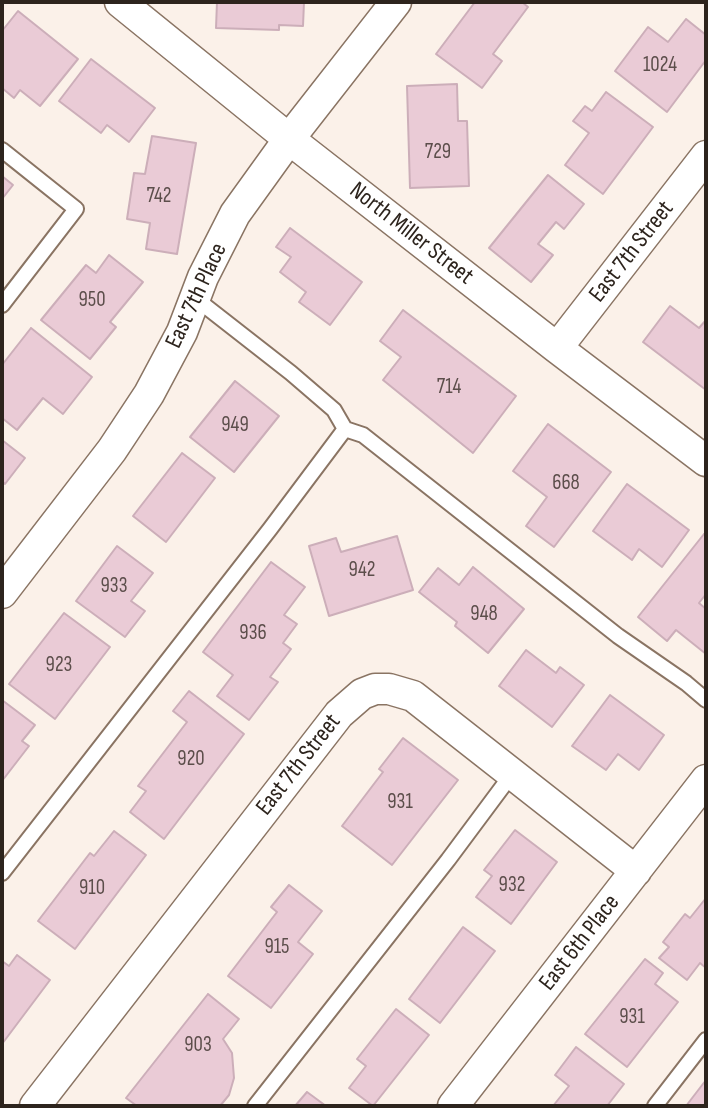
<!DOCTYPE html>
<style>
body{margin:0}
#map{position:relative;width:708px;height:1108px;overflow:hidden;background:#fbf1e9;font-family:"Sofia Sans Condensed",sans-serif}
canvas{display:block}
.frame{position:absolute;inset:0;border:4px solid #2d241d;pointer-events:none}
</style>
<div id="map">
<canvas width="708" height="1108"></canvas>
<div class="frame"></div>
</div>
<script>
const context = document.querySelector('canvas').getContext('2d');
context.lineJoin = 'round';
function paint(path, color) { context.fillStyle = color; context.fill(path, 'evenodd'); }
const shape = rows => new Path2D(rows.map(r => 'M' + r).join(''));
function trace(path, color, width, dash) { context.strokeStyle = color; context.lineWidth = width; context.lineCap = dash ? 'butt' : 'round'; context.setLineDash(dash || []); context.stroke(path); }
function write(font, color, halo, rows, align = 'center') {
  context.font = font + ' "Sofia Sans Condensed",sans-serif'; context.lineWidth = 5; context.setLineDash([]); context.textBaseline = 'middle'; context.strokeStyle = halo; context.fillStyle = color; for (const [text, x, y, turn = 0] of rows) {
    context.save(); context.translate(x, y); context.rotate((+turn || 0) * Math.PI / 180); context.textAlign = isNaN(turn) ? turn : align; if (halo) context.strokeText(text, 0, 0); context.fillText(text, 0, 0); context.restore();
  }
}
const building = shape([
 [217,2,304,2,303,26,279,25,279,30,216,28,217,2],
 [475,2,522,2,528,7,493,54,502,61,482,88,436,54,475,2],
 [18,11,78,59,40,106,20,90,14,98,2,88,2,31,18,11],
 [686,19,706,35,706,60,667,112,615,71,648,27,668,42,686,19],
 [91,59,155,108,129,142,107,125,101,133,59,101,91,59],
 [457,84,458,121,467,121,469,186,410,188,407,86,457,84],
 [606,92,653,127,603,194,565,165,589,133,573,121,585,106,592,111,606,92],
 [152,136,196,143,177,254,146,249,150,223,127,219,134,173,145,174,152,136],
 [548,175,584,204,564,229,556,222,538,244,553,255,531,282,489,248,548,175],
 [2,176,13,185,2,199,2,176],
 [290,228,362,282,330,325,299,302,306,292,280,272,291,257,276,247,290,228],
 [109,255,143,282,110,322,116,327,90,359,41,320,86,265,96,273,109,255],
 [670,306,699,328,706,320,706,390,643,342,670,306],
 [403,310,516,396,473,453,383,380,401,357,380,341,403,310],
 [31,328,92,377,63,414,43,398,17,430,2,418,2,365,31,328],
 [235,381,279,416,234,472,190,437,235,381],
 [548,424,611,472,554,547,526,526,547,497,513,471,548,424],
 [2,440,25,458,5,484,2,481,2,440],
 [182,453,215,478,166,542,133,516,182,453],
 [627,484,689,530,662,567,639,549,632,560,593,531,627,484],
 [704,534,706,536,706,594,699,603,706,609,706,654,676,630,667,641,638,617,704,534],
 [397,536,413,590,329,616,309,546,336,538,341,552,397,536],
 [117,546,153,573,131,601,145,611,125,637,76,601,117,546],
 [271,562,305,587,284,615,297,624,283,643,291,649,270,677,278,682,249,720,217,696,233,675,203,652,271,562],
 [473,567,524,609,488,653,455,626,457,622,419,592,438,568,459,585,473,567],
 [64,613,110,647,55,719,9,684,64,613],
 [526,650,556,673,560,667,584,685,552,727,499,686,526,650],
 [189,691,244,734,164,839,130,812,146,791,138,786,187,722,173,711,189,691],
 [610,695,664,735,639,770,618,754,606,770,572,746,610,695],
 [2,700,35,725,22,741,29,746,2,781,2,700],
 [403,738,458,780,392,865,342,826,383,772,379,769,403,738],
 [515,830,557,862,511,924,476,897,492,876,484,870,515,830],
 [114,831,146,855,75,949,38,921,90,853,94,856,114,831],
 [289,885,322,911,298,942,313,954,271,1008,228,976,277,912,271,907,289,885],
 [706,898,706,968,700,963,687,980,659,958,669,947,663,942,685,914,690,918,706,898],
 [463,927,495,951,440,1023,409,999,463,927],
 [17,955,50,980,2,1044,2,961,9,966,17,955],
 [645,959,663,973,655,984,678,1002,627,1067,585,1034,645,959],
 [208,994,239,1019,223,1039,232,1053,234,1078,229,1095,220,1106,137,1106,126,1098,208,994],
 [396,1009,429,1035,373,1106,349,1088,366,1066,357,1059,396,1009],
 [576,1047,624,1084,607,1106,553,1106,569,1086,555,1075,576,1047],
 [706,1080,706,1106,686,1106,706,1080],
 [307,1092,326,1106,295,1106,307,1092]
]);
const lane = shape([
 [2,150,76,209,2,305],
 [345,429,363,435,618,636,686,683,706,700],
 [2,873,270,529,345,429,334,410,291,373,195,298],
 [255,1106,448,860,512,774],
 [655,1106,706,1040]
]);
const street = shape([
 [120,2,289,139,557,348,706,461],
 [557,348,706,156],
 [2,593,112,450,149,394,182,332,203,277,235,214,289,139,396,2],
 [35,1106,339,714,362,694,375,689,389,689,413,696,636,871],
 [453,1106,706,780]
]);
const numberNames = [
 ["1024",660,66],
 ["729",438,153],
 ["742",159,197],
 ["950",92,301],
 ["714",449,388],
 ["949",235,426],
 ["668",566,484],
 ["942",362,571],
 ["933",114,587],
 ["948",484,615],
 ["936",253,634],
 ["923",59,666],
 ["920",191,760],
 ["931",400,803],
 ["932",512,886],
 ["910",92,889],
 ["915",277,948],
 ["931",632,1018],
 ["903",198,1046]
];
const streetNames = [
 ["North Miller Street",411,234,38],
 ["East 7th Street",632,252,-52],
 ["East 7th Place",197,296,-65],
 ["East 7th Street",299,765,-52],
 ["East 6th Place",580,943,-52]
];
paint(building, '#eacbd6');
trace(building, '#ccaeb9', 2);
trace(lane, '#8a7463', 18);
trace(street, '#8a7463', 33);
trace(lane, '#fff', 14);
trace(street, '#fff', 30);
write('21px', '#5c4e4b', null, numberNames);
write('24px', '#2d241d', '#fff', streetNames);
</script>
